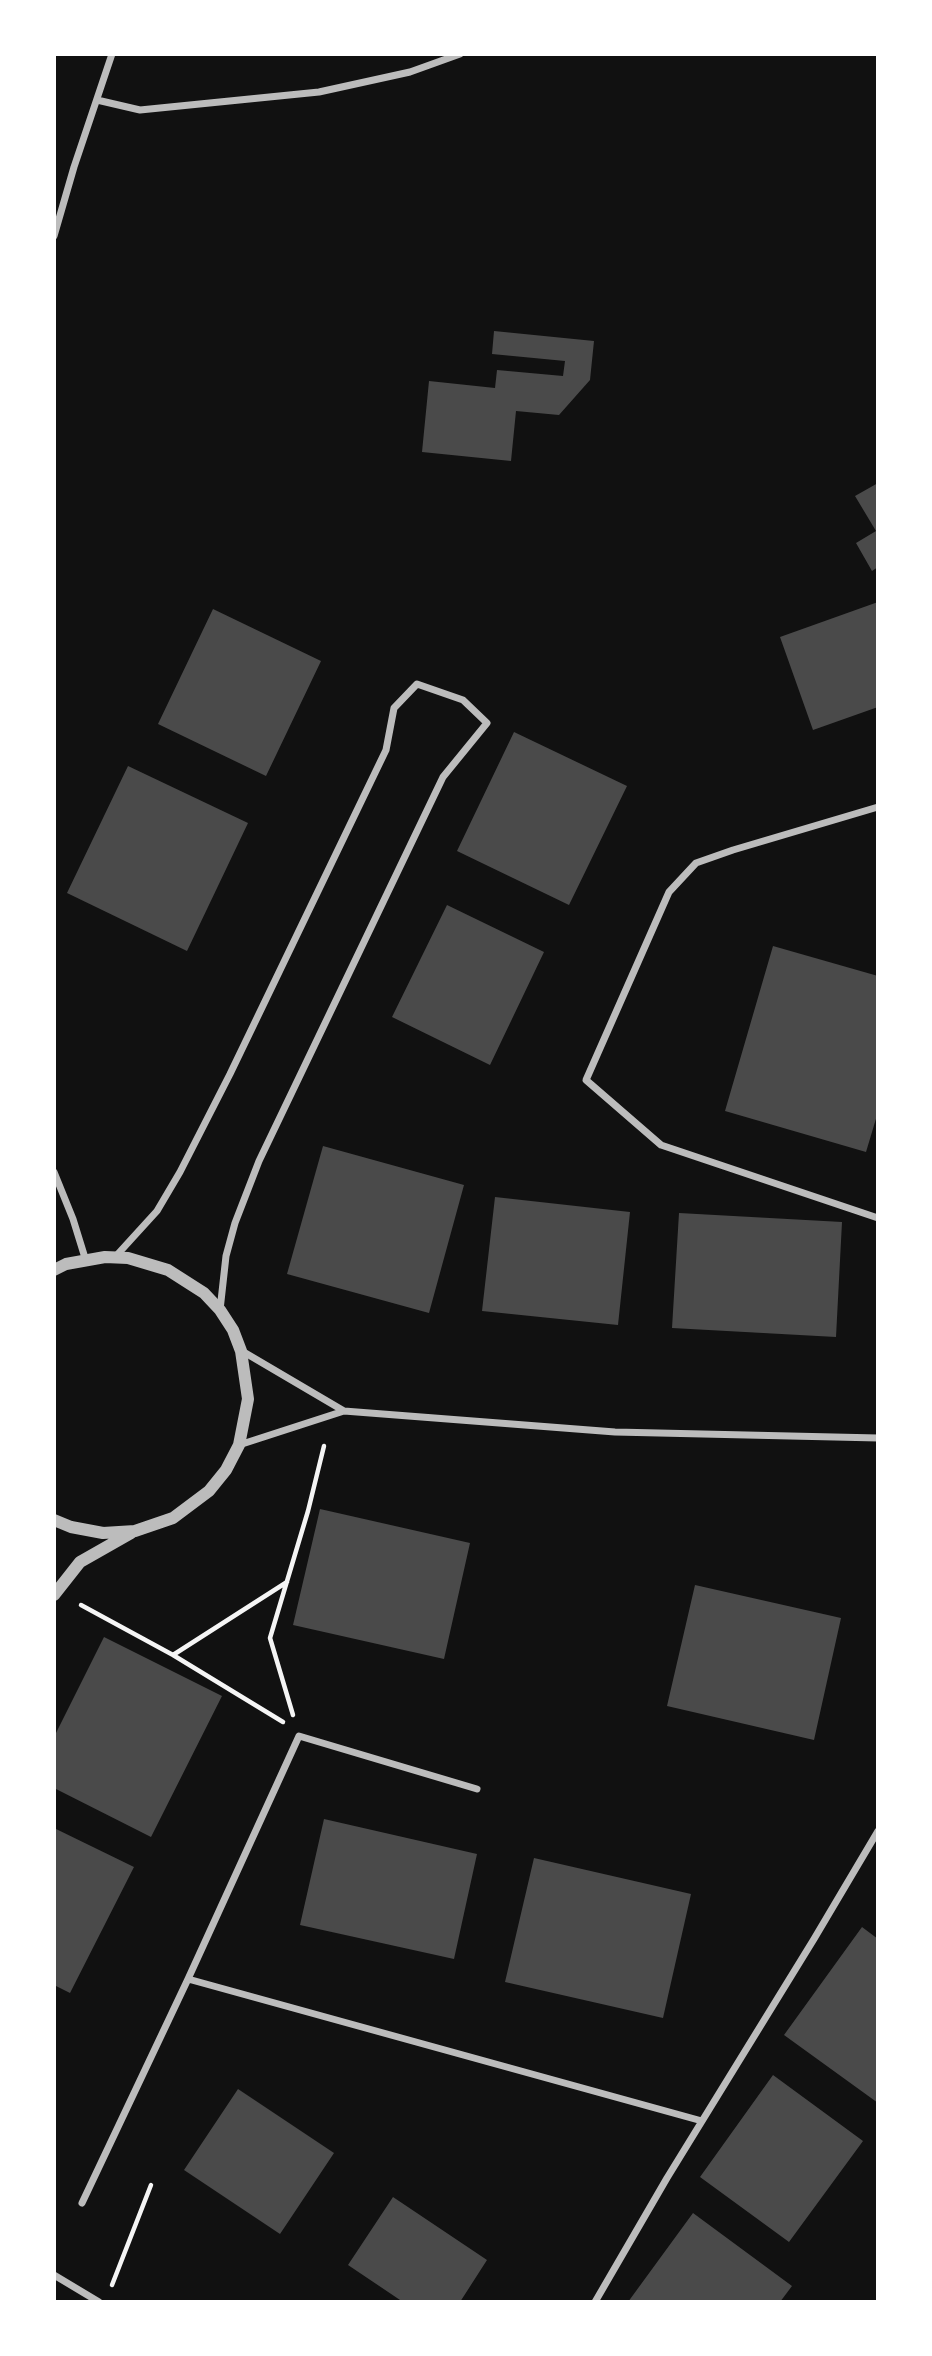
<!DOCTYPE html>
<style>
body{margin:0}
#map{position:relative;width:932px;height:2356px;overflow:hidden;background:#111;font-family:Jost,sans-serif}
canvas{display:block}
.frame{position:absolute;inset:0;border:56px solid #fff;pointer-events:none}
</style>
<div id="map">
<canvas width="932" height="2356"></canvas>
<div class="frame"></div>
</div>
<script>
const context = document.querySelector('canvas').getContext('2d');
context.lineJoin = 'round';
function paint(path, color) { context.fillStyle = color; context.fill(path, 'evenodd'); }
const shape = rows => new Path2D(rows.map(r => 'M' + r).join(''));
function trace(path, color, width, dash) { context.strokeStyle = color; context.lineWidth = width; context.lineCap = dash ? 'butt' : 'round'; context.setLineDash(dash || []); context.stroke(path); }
const building = shape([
 [494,331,594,341,590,380,559,415,516,411,511,461,422,452,429,381,495,388,497,370,563,376,565,361,492,354],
 [878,483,878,567,872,571,856,543,876,531,855,496],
 [878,602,878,707,813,730,780,637],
 [213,609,321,661,266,776,158,724],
 [514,732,627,786,569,905,457,851],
 [128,766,248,823,187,951,67,893],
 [447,905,544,952,490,1065,392,1017],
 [773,946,878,976,878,1112,866,1152,725,1111],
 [323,1146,464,1185,429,1313,287,1274],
 [495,1197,630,1212,618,1325,482,1311],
 [679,1213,842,1222,836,1337,672,1328],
 [320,1509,470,1543,444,1659,293,1625],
 [695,1585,841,1618,814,1740,667,1706],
 [104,1637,222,1696,151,1837,54,1788,54,1737],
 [324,1819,477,1854,454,1959,300,1925],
 [54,1828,134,1867,70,1993,54,1985],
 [534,1858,691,1894,663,2018,505,1982],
 [862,1927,878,1939,878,2103,784,2035],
 [773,2075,863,2141,789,2242,700,2177],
 [238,2089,334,2153,280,2234,184,2170],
 [393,2197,487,2260,460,2302,403,2302,348,2265],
 [693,2213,792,2286,780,2302,628,2302]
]);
const path = shape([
 [81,1605,173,1655,283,1722],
 [173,1655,287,1582],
 [293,1715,270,1638,308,1511,324,1446],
 [112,2285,151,2185]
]);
const minor = shape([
 [97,100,140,110,319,92,410,72,460,54],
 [54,236,74,167,112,54],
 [878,807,733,850,696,863,669,892,586,1080,661,1145,878,1218],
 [54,1172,73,1219,86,1261],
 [116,1256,157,1211,180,1172,230,1074,386,750,394,708,417,684,463,700,487,723,443,777,259,1161,235,1223,226,1256,220,1310],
 [242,1351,344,1411],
 [239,1445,344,1411,615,1432,878,1438],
 [188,1979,702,2121],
 [82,2203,188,1979,299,1736,477,1789],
 [54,2275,99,2302],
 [595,2302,667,2178,814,1939,878,1831]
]);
const tertiary = shape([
 [54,1270,66,1264,105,1257,128,1258,168,1270,204,1293,220,1310,233,1330,241,1351,248,1399,239,1445,226,1470,209,1491,173,1518,135,1531,103,1533,71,1527,54,1520],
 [54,1595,80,1562,131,1533]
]);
paint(building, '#4a4a4a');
trace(path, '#f5f5f5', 4.5);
trace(minor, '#bcbcbc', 7);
trace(tertiary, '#bcbcbc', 12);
</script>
